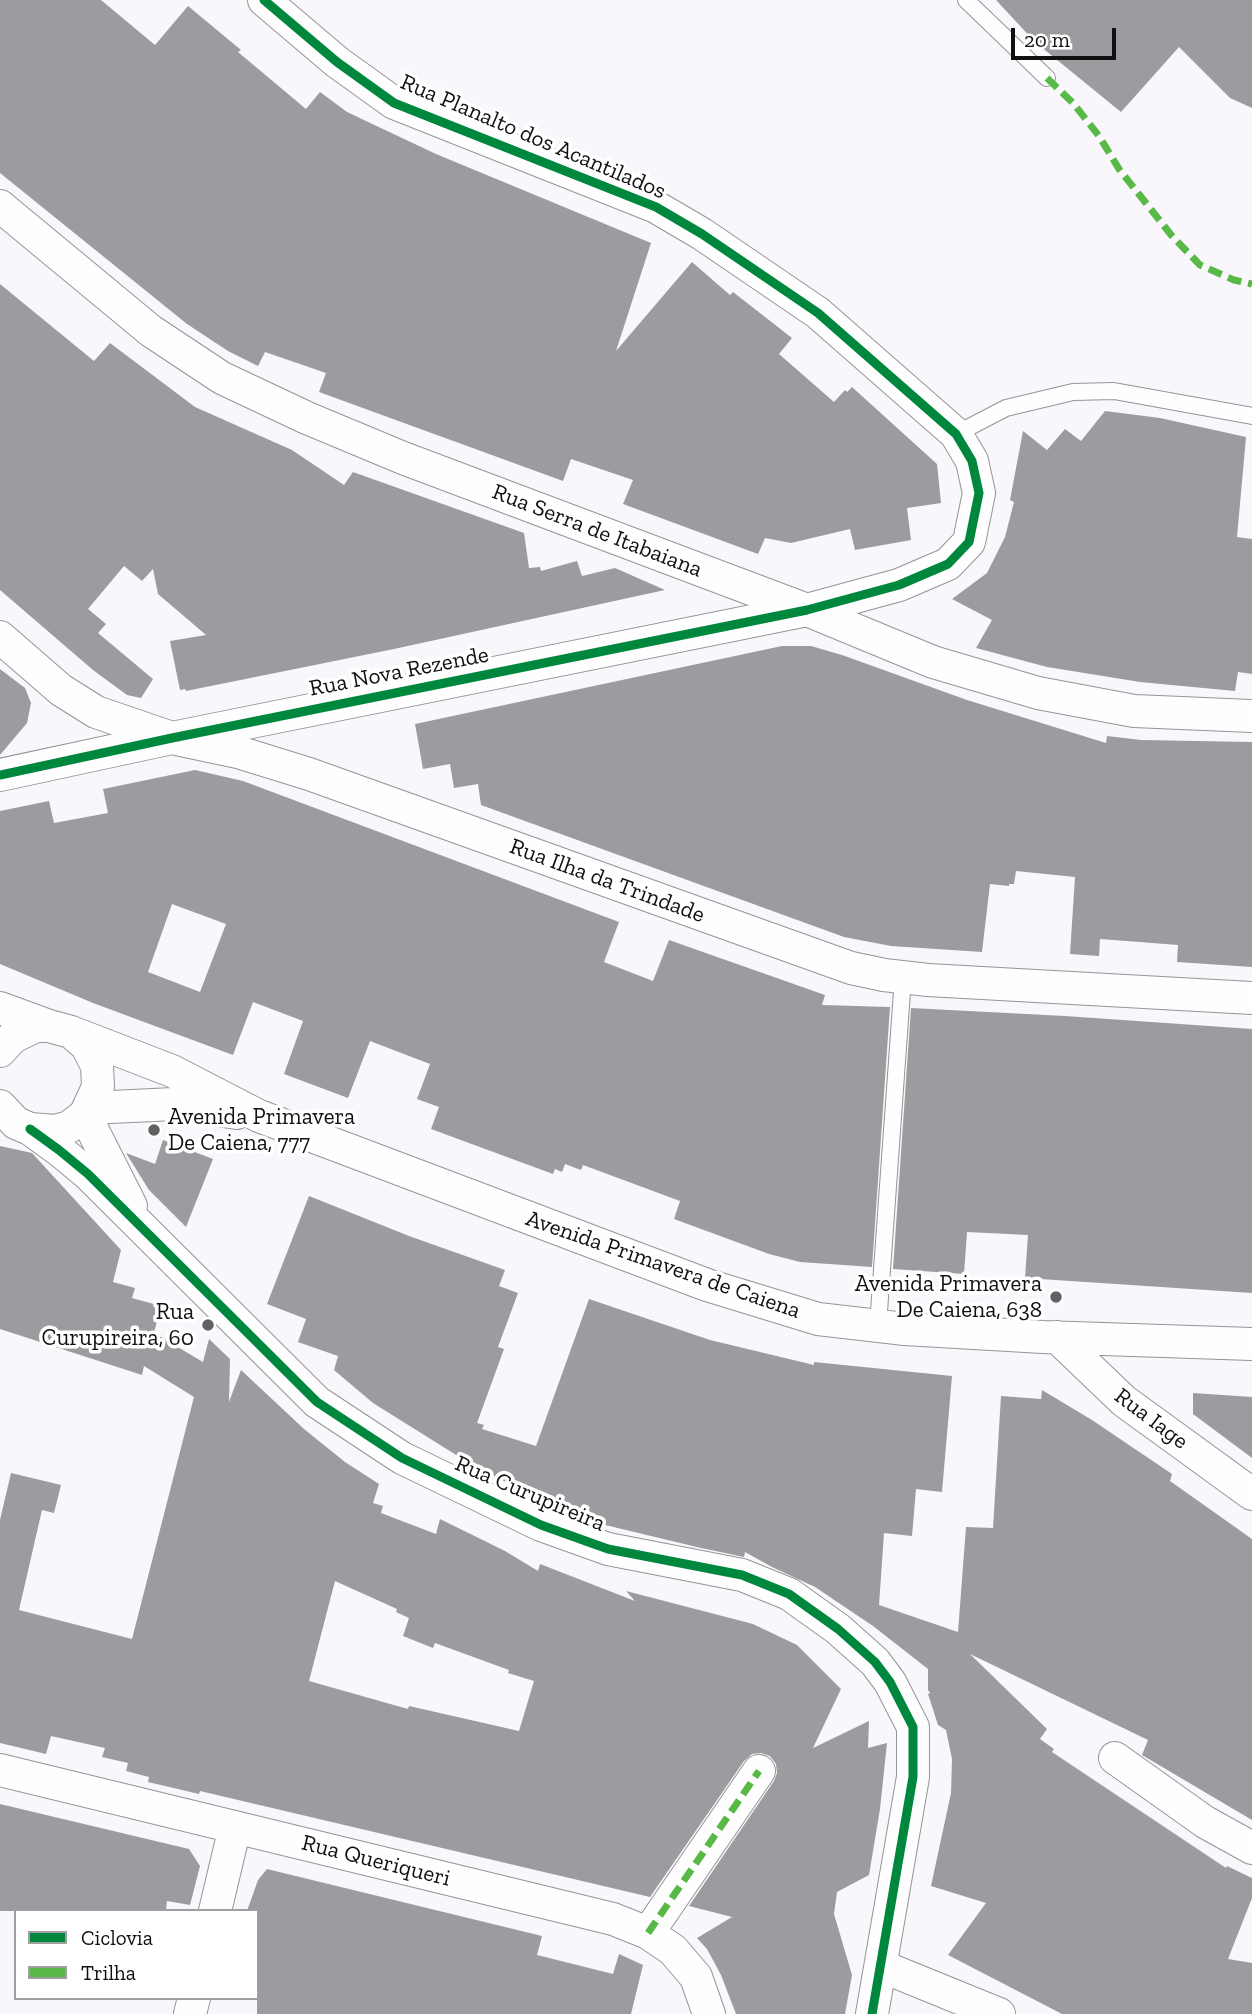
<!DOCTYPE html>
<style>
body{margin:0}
#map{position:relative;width:1252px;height:2014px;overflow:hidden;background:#f9f6fc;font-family:"Zilla Slab",serif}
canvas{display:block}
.legend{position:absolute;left:14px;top:1909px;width:245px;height:91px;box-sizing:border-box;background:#fff;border:2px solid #9f9f9f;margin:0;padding:9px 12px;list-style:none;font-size:21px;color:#101010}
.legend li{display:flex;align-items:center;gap:14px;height:35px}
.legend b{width:35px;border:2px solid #9f9f9f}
.scale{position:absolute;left:1011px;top:28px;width:105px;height:32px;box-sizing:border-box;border:4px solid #101010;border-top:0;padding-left:9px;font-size:21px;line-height:24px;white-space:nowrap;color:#101010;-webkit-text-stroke:5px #fff;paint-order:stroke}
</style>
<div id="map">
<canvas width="1252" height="2014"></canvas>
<ul class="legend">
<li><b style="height:9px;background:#00873e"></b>Ciclovia</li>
<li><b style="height:9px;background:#58b947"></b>Trilha</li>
</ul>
<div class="scale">20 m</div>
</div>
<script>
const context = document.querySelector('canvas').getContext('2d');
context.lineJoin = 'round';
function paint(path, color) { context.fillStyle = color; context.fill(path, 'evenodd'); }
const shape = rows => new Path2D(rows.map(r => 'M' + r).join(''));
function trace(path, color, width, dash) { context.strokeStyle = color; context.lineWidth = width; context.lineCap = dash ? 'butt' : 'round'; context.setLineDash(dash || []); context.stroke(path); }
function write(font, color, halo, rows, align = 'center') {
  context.font = font + ' "Zilla Slab",serif'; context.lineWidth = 7; context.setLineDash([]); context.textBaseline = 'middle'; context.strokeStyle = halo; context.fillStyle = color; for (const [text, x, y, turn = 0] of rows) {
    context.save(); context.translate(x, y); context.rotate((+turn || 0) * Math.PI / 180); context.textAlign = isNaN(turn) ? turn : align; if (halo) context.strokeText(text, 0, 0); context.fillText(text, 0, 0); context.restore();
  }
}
const building = shape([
 [0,0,101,0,155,45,188,6,241,50,238,52,306,109,320,92,347,112,436,154,651,243,616,351,692,262,730,295,733,292,792,338,779,354,834,402,845,390,847,392,852,387,937,464,941,503,907,508,911,540,855,550,850,529,791,543,765,538,758,554,623,504,633,480,571,459,563,481,319,392,326,373,265,352,258,366,228,351,187,324,0,173],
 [996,0,1252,0,1252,108,1230,98,1179,47,1121,112,1035,42],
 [0,284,94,361,110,343,195,407,292,450,344,485,353,472,524,533,529,568,540,567,541,571,577,561,582,576,615,568,665,590,394,649,186,691,185,689,180,690,170,641,206,635,158,594,153,569,142,581,124,566,88,609,106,624,98,633,153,679,141,698,127,695,93,670,0,590],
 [1105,411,1160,418,1246,437,1237,537,1252,539,1252,674,1238,672,1235,691,1140,682,1047,667,976,648,992,620,952,599,987,573,1005,537,1014,502,1010,500,1023,431,1047,450,1065,429,1081,441],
 [782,646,811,646,842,655,967,700,1106,743,1107,736,1141,740,1252,742,1252,967,1177,962,1178,945,1100,939,1099,956,1070,954,1075,877,1016,871,1014,884,1009,884,1009,886,990,884,982,952,891,946,844,937,481,805,478,784,454,788,450,764,423,769,415,724],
 [0,669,25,688,31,703,27,723,0,755],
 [195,770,243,781,619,922,604,962,653,981,669,940,825,995,822,1005,890,1007,872,1267,800,1262,769,1254,674,1219,680,1201,583,1165,581,1170,565,1164,562,1172,555,1169,553,1174,431,1129,439,1107,417,1099,430,1064,370,1041,348,1098,284,1074,303,1021,253,1002,233,1055,93,1003,0,964,0,811,49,801,54,823,108,813,103,789],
 [172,904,226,924,200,992,148,972],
 [911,1008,1065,1016,1252,1029,1252,1293,1025,1278,1028,1235,967,1232,964,1274,893,1269],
 [163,1140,213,1159,186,1227,149,1190,126,1153,155,1164],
 [0,1146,32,1153,121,1250,113,1282,135,1288,132,1298,161,1306,154,1333,203,1362,209,1339,230,1359,229,1402,241,1370,304,1429,345,1462,379,1484,373,1503,383,1506,381,1513,436,1534,440,1519,505,1551,538,1571,540,1564,635,1601,626,1591,753,1624,797,1645,841,1689,813,1748,869,1721,868,1748,887,1743,880,1809,869,1875,837,1892,834,1914,852,1975,845,2014,736,2014,721,1975,707,1949,697,1938,732,1917,689,1906,774,1781,777,1773,776,1764,770,1756,761,1753,752,1754,744,1761,650,1897,200,1791,199,1794,148,1782,149,1777,126,1771,128,1763,102,1757,105,1748,51,1736,46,1754,0,1743,0,1520,11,1473,61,1485,54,1513,42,1510,19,1610,132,1639,194,1397,144,1366,142,1375,0,1329],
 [335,1581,397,1609,396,1612,409,1618,403,1636,433,1648,435,1643,509,1670,508,1673,534,1681,519,1731,409,1706,408,1709,309,1681],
 [309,1196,409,1236,505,1270,499,1286,518,1293,498,1347,504,1349,477,1423,484,1425,482,1429,536,1446,589,1299,710,1340,814,1365,814,1362,952,1376,942,1492,916,1489,912,1536,884,1533,879,1605,958,1632,966,1527,993,1528,1001,1396,1041,1399,1042,1390,1092,1420,1172,1474,1170,1481,1252,1539,1252,1820,1142,1755,1148,1740,970,1654,1047,1729,1040,1739,1054,1749,1052,1752,1226,1868,1227,1866,1252,1878,1252,1898,1228,1959,1252,1963,1252,2014,1062,2014,948,1955,986,1903,931,1886,951,1793,952,1759,946,1730,938,1725,928,1694,930,1693,928,1690,928,1669,873,1626,815,1587,772,1567,745,1552,744,1557,701,1548,601,1524,558,1507,477,1468,373,1403,334,1370,338,1356,298,1342,306,1319,267,1304],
 [1193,1393,1252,1397,1252,1458,1193,1414],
 [0,1804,189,1849,200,1866,190,1905,167,1901,166,1911,0,1911],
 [267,1869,542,1936,537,1955,613,1974,619,1954,643,1965,631,2014,257,2014,257,1911,247,1911,258,1880]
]);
const lane = shape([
 [966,0,1047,78],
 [956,434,1006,408,1073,392,1114,391,1252,416],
 [878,1325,903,978]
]);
const street = shape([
 [0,206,151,331,222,378,307,418,403,458,807,610,933,662,1038,693,1134,711,1252,716],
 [0,637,61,690,96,712,172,738,238,752,309,774,851,968,884,975,928,980,1252,998],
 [0,775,172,738,807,610,899,585,948,564,969,542,979,493,972,461,956,434,818,313,702,234,656,207,394,103,337,62,264,0],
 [0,1008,49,1026],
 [71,1032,172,1071,259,1116,707,1285,818,1319,905,1329,1043,1337,1252,1344],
 [0,1051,13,1037,36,1026,49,1026,71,1032,87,1046,97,1066,98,1087,85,1115,69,1127,56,1131,30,1129,16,1123,0,1106],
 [90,1108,174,1104,237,1113],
 [85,1115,131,1206],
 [30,1129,59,1150,88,1174,317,1402,402,1458,541,1525,608,1549,742,1575,789,1594,838,1629,875,1662,890,1682,913,1727,913,1777,872,2014],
 [1057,1337,1124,1401,1252,1494],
 [1115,1758,1205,1822,1252,1848],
 [0,1770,613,1919,648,1933,673,1950,696,1977,709,2014],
 [215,1911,235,1827],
 [648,1933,759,1771],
 [881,1966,999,2014],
 [190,2014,194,1998]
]);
const quiet = shape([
 [1047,78,1073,103,1099,136,1119,169,1172,236,1200,265,1234,280,1252,284],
 [648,1933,759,1771]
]);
const cycleway = shape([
 [0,775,172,738,807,610,899,585,948,564,969,542,979,493,972,461,956,434,818,313,702,234,656,207,394,103,337,62,264,0],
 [30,1129,59,1150,88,1174,317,1402,402,1458,541,1525,608,1549,742,1575,789,1594,838,1629,875,1662,890,1682,913,1727,913,1777,872,2014]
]);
const markers = [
 [154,1130,7,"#626063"],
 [1056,1297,7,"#626063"],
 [208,1325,7,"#626063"]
];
const streetNames = [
 ["Rua Planalto dos Acantilados",533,137,23],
 ["Rua Serra de Itabaiana",597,531,21],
 ["Rua Nova Rezende",399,672,-11],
 ["Rua Ilha da Trindade",607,881,20],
 ["Avenida Primavera de Caiena",663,1265,19],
 ["Rua Iage",1151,1419,37],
 ["Rua Curupireira",530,1494,23],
 ["Rua Queriqueri",376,1861,14]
];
const poiNames = [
 ["Avenida Primavera",168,1117,"left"],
 ["De Caiena, 777",168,1143,"left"],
 ["Avenida Primavera",1042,1284],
 ["De Caiena, 638",1042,1310],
 ["Rua",194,1312],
 ["Curupireira, 60",194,1338]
];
paint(building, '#9d9ba0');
trace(lane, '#959496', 18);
trace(street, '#959496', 34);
trace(lane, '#fefeff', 16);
trace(street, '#fefeff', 32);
trace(quiet, '#58b947', 7, [14, 7]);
trace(cycleway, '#00873e', 9);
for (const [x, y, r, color] of markers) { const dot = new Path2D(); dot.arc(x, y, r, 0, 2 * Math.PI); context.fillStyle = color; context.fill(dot); trace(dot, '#fff', 2.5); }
write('23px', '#101010', '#fff', streetNames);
write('23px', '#101010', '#fff', poiNames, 'right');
</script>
